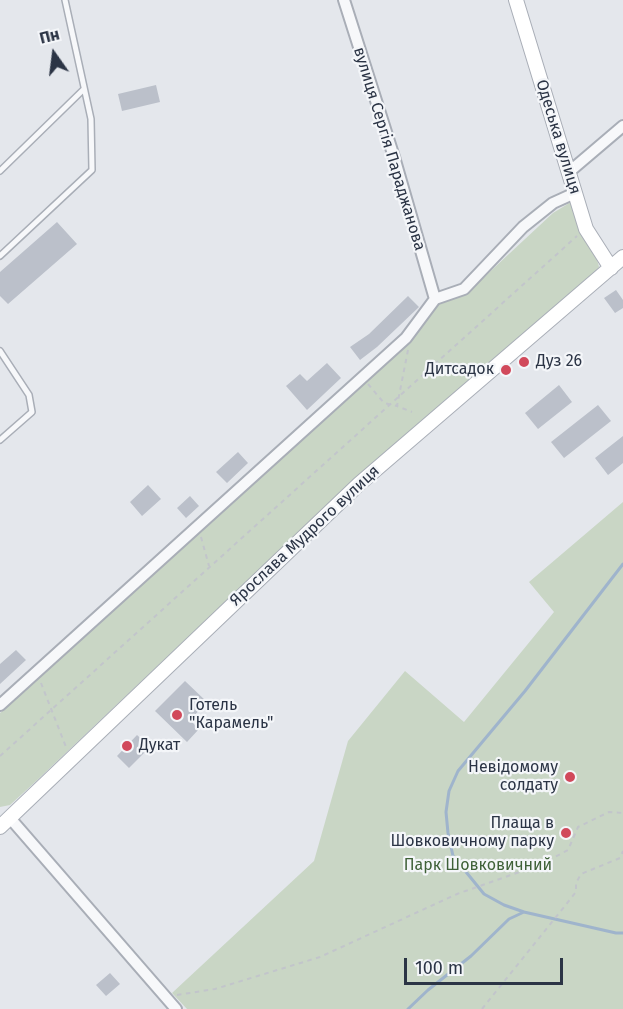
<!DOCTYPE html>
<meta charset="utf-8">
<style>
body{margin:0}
#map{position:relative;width:623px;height:1009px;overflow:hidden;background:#e4e7ec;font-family:"Fira Sans",sans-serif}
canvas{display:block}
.north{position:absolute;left:24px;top:24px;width:60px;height:60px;-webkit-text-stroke:4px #f4f6f9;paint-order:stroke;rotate:346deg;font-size:16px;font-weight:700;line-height:24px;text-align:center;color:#2b3445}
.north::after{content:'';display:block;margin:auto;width:21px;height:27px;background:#2b3445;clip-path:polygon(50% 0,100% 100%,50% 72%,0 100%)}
.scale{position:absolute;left:404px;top:958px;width:159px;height:27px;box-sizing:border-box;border:3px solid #2b3445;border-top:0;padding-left:8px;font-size:18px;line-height:21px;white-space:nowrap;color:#2b3445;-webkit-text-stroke:4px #f4f6f9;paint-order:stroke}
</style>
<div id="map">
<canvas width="623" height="1009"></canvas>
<div class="north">Пн</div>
<div class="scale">100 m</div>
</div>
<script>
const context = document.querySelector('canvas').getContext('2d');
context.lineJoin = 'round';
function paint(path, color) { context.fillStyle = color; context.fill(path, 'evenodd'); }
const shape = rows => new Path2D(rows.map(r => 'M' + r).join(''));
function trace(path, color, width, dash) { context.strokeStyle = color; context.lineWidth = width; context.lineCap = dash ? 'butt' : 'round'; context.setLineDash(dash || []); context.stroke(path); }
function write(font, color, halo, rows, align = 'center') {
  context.font = font + ' "Fira Sans",sans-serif'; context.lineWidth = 4.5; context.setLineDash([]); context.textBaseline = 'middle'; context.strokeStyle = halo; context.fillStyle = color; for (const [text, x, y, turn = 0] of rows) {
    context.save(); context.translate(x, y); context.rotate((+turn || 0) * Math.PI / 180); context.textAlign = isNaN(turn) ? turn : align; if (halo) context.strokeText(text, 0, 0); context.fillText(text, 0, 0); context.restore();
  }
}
const green = shape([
 [571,202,593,244,599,267,590,278,337,496,33,784,10,805,0,807,0,713,409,342,437,305,445,299,467,293,553,213],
 [623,502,623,1009,187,1009,172,993,314,861,348,741,405,671,464,722,554,612,529,582]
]);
const stream = shape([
 [524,912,504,905,484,894,453,856,448,833,446,812,449,791,458,771,525,691,623,564],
 [408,1009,428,990,471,956,509,919,524,912,616,933,623,933]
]);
const building = shape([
 [156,85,160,102,122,111,118,94],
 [57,222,77,244,8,304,0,296,0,272],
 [616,290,623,300,623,308,615,313,604,298],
 [408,296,419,307,377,347,360,360,350,347,369,334],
 [327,363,341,378,307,410,286,386,300,374,307,381],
 [559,385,572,402,538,429,525,413],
 [598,405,611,421,564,458,551,442],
 [623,436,623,463,608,475,595,458],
 [238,452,248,463,227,483,216,472],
 [148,485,161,499,142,516,130,502],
 [190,496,199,506,186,518,177,508],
 [16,650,26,660,0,684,0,664],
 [185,681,207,702,190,720,199,729,187,742,155,711],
 [137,735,150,747,129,768,117,756],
 [110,973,120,984,106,996,96,985]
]);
const path = shape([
 [408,350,397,406,412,412],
 [368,384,384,403,397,406],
 [201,537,209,566],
 [41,683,66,747],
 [0,756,577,236],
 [177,995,215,989,320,957,457,894,542,864,568,850,578,827,609,812,623,813],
 [482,1009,576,892,576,883,581,874,620,858,623,851]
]);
const lane = shape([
 [0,171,83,90],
 [0,256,92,170,91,119,65,0],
 [0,351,29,395,32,412,0,440]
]);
const street = shape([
 [344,0,394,157,435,299],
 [569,172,623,126],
 [0,705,406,338,435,299,464,289,523,227,553,203,575,193],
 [10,818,176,1009]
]);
const secondary = shape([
 [516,0,586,229,611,268],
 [0,827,359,484,623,257]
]);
const markers = [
 [524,362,6,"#d1495b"],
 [506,370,6,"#d1495b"],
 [177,715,6,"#d1495b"],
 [127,746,6,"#d1495b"],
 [570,777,6,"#d1495b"],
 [566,833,6,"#d1495b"]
];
const streetNames = [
 ["Одеська вулиця",558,137,73],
 ["вулиця Сергія Параджанова",389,149,73],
 ["Ярослава Мудрого вулиця",305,536,-43]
];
const poiNames = [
 ["Дуз 26",536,362],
 ["Дитсадок",494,370,"right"],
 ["Готель",189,706],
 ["\"Карамель\"",189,724],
 ["Дукат",139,746],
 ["Невідомому",558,768,"right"],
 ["солдату",558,786,"right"],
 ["Плаща в",554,824,"right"],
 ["Шовковичному парку",554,842,"right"]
];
const parkNames = [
 ["Парк Шовковичний",478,866]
];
paint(green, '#c9d6c5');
trace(stream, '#9fb4cc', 3);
paint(building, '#bbc0ca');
trace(lane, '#a9aeb7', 8);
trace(street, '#a9aeb7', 14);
trace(secondary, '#a9aeb7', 16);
trace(path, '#c2c5cb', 2, [4.5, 4.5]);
trace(lane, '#f7f8fa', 5);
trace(street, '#f7f8fa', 10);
trace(secondary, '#fff', 14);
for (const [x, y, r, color] of markers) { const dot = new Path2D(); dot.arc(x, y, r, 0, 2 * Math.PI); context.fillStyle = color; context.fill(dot); trace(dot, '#f4f6f9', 2); }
write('16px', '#2b3445', '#f4f6f9', streetNames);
write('16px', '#2b3445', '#f4f6f9', poiNames, 'left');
write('16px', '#3f6138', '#f4f6f9', parkNames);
</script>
